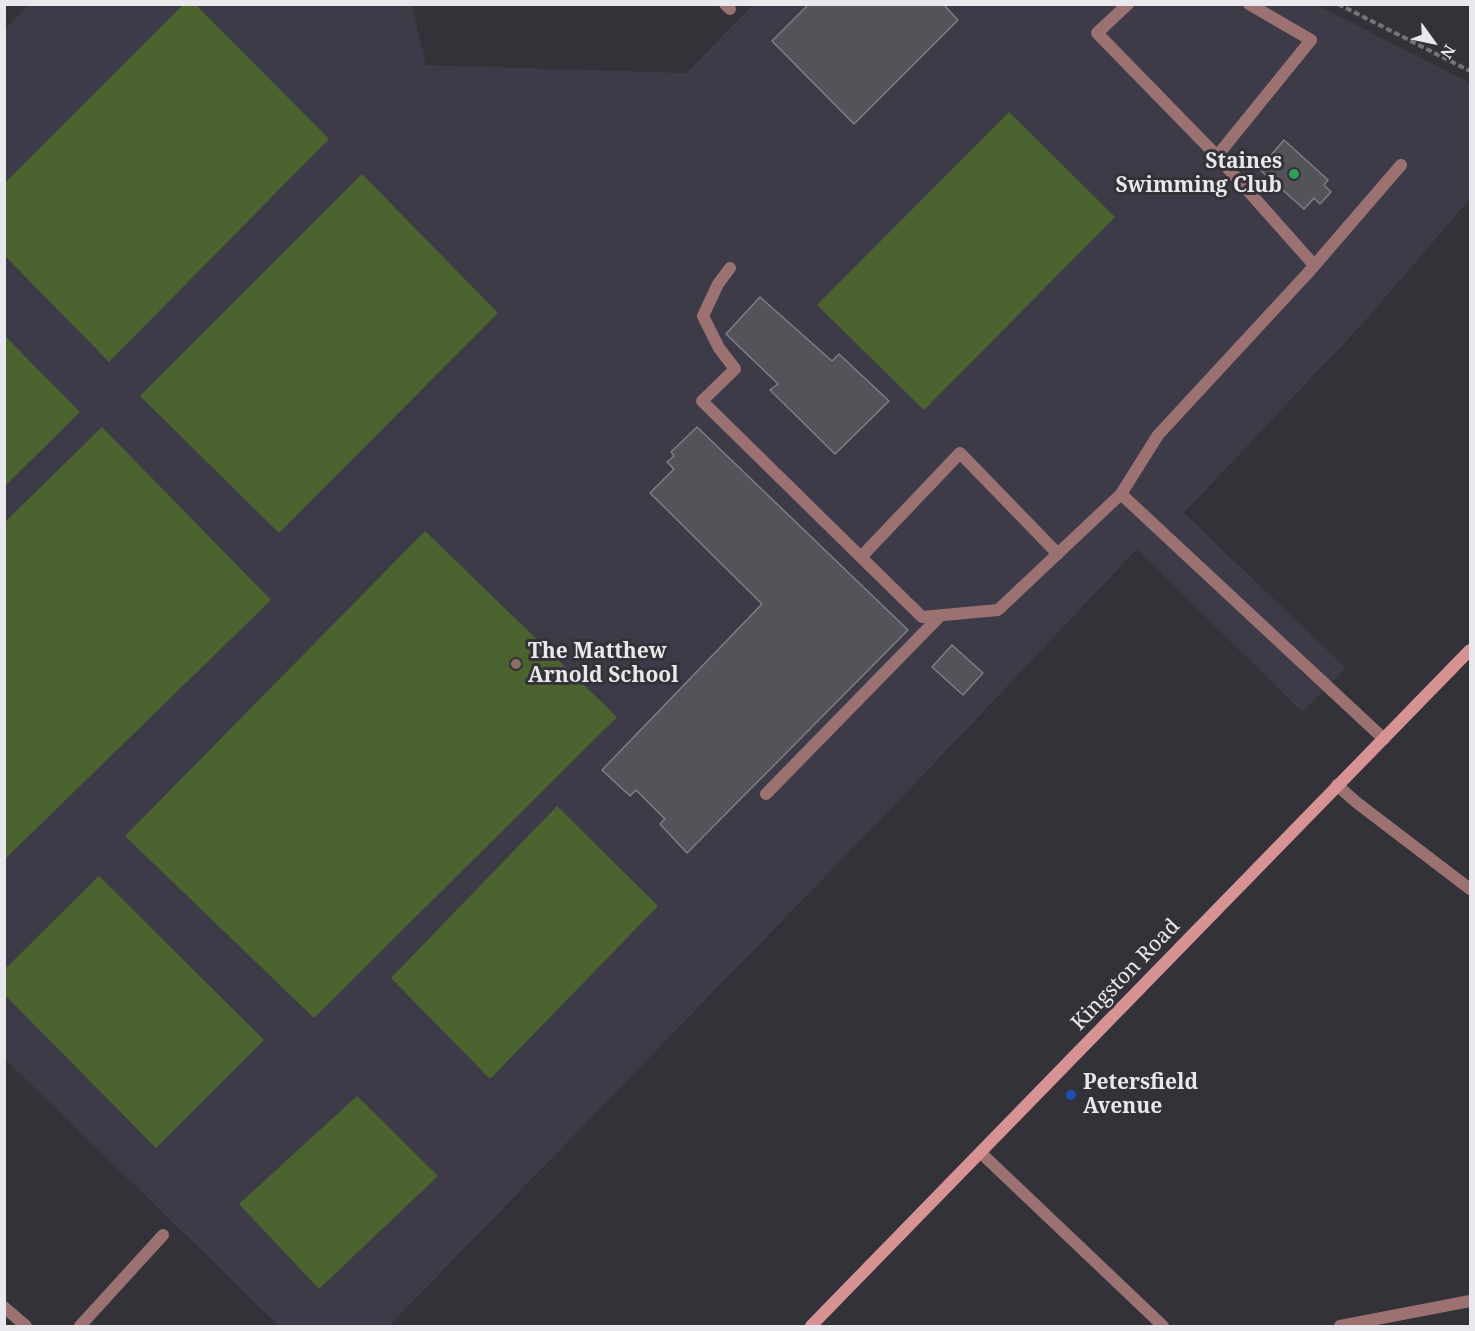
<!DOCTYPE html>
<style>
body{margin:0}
#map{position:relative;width:1475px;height:1331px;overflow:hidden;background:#333238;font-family:"Noto Serif",serif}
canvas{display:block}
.frame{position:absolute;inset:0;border:6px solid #e9e9ed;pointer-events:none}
.north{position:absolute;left:1403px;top:12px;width:60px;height:60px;-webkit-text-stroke:4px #333238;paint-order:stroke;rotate:123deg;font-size:16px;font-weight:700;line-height:24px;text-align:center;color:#e9e9ed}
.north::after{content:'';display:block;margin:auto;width:21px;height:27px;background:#e9e9ed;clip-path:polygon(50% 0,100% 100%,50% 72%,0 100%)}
</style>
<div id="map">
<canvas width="1475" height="1331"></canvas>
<div class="frame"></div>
<div class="north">N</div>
</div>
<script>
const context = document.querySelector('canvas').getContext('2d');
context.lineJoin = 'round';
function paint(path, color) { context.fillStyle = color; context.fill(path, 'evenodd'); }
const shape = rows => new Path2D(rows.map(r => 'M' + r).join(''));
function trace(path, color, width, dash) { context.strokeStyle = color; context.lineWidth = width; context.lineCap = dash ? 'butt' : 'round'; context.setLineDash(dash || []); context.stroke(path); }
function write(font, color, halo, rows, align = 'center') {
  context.font = font + ' "Noto Serif",serif'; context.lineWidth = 6; context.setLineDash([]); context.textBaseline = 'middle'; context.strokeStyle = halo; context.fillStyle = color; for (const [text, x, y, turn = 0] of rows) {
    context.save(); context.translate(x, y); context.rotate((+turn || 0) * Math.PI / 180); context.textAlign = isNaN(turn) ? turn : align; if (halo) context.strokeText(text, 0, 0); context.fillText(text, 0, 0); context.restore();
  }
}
const built = shape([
 [29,5,412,5,426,65,686,73,753,5,1317,5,1470,83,1470,199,1364,322,1184,513,1346,668,1302,712,1137,549,910,789,389,1326,279,1326,5,1059,4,30]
]);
const green = shape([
 [183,5,196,5,329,139,109,362,5,256,5,183],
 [1009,112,1115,217,924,410,817,305],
 [362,174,498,313,279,533,140,396],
 [5,336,80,412,5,486],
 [102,427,271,600,5,859,5,522],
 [425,531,617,717,314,1018,125,836],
 [557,806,658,906,490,1079,391,978],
 [99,876,264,1040,156,1148,5,995,5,969],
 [357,1096,438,1176,319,1289,239,1204]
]);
const building = shape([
 [809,4,943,4,958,20,854,124,772,41,809,4],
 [1284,140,1328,180,1324,185,1331,192,1320,204,1314,198,1304,209,1259,169,1284,140],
 [760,297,832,361,839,354,889,401,835,454,770,390,778,384,726,334,760,297],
 [697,427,908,630,687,853,660,824,665,819,636,790,630,796,602,770,762,604,650,493,674,469,667,462,674,456,671,452,697,427],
 [952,645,983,673,963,695,932,667,952,645]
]);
const path = shape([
 [1338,4,1470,71]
]);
const lane = shape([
 [725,4,730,9],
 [1128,4,1097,33,1217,156,1314,265],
 [1217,156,1311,40,1249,4],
 [730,268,718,284,703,316,719,348,735,369,702,401,922,617,998,610,1121,494,1158,435,1307,274,1401,165],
 [1121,494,1384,739],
 [861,557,960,453,1058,554],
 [766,794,941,615],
 [80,1326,163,1235]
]);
const street = shape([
 [1337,785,1356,802,1470,889],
 [981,1153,1163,1326],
 [4,1307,26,1326],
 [1340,1326,1470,1301]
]);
const secondary = shape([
 [811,1326,1470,650]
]);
const markers = [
 [1294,174,6,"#2e9e5b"],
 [516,664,6,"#8d6e63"],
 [1071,1095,6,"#1a4fb4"]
];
const poiNames = [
 ["Staines",1282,162,"right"],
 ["Swimming Club",1282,186,"right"],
 ["The Matthew",528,652],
 ["Arnold School",528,676],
 ["Petersfield",1083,1083],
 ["Avenue",1083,1107]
];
const streetNames = [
 ["Kingston Road",1126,975,-46]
];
paint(built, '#3c3b47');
paint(green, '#4b632e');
paint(building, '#54535a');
trace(building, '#7f7e85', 1.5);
trace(path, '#75747a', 4, [6, 3]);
trace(lane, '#9c7171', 12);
trace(street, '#9c7171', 12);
trace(secondary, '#d79294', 12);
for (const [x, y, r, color] of markers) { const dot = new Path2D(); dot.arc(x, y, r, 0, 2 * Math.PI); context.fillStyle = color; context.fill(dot); trace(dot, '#333238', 2); }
write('bold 21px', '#e9e9ed', '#333238', poiNames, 'left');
write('21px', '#e9e9ed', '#333238', streetNames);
</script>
